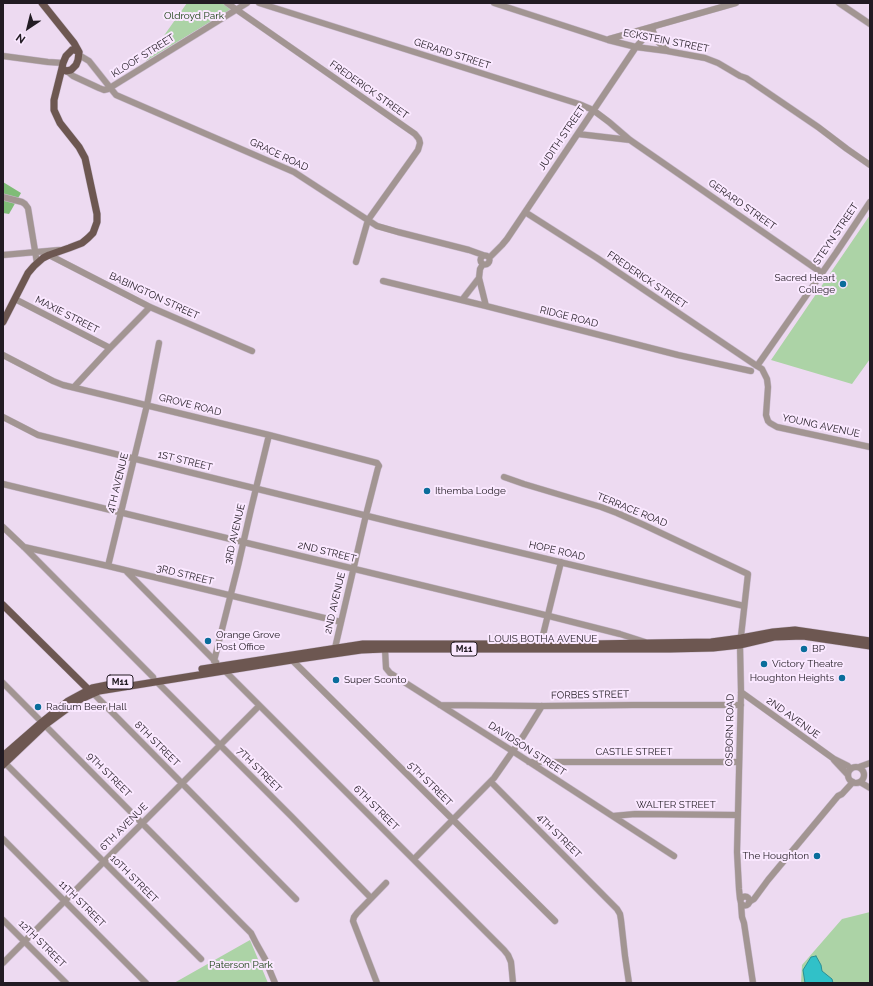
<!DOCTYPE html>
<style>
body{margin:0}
#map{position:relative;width:873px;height:986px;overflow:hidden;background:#eddaf1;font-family:Raleway,sans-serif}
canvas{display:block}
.frame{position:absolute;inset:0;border:4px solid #221b23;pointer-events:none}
.north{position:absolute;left:8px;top:8px;width:40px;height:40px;-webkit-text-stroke:3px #fae8ff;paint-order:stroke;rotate:215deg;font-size:11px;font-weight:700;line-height:16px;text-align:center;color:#221b23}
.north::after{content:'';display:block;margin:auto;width:14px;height:18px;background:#221b23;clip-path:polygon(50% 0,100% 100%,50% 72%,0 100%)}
</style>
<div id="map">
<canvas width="873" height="986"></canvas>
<div class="frame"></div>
<div class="north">N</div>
</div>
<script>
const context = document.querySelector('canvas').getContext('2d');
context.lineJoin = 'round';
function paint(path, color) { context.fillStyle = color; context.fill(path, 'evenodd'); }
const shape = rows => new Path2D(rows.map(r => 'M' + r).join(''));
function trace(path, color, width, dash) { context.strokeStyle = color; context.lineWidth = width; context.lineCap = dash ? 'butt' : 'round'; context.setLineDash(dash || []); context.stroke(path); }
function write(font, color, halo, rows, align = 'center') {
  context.font = font + ' Raleway,sans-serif'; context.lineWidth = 4; context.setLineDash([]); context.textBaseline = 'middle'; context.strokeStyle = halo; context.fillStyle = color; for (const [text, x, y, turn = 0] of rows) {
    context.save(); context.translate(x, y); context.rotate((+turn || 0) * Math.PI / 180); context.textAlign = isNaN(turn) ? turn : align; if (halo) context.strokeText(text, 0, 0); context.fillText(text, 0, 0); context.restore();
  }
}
const green = shape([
 [187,3,226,3,233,8,146,61],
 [870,215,870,359,852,384,771,360],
 [870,912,870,983,801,983,802,965,842,919],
 [250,940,268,983,174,983]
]);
const forest = shape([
 [3,182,21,193,9,214,3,213]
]);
const water = shape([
 [816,956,821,965,822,971,832,979,833,983,805,983,803,970,811,957,816,956]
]);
const minor = shape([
 [227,3,415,134,419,139,420,143,418,150,368,220,356,262],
 [259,3,579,104,593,110,609,122,630,140,822,273],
 [494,3,608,40,636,47,667,51,705,58,718,63,740,76,746,78,818,127,847,149,870,165],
 [839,3,870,24],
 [652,29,657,41,667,50],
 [609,39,736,3],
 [79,55,89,61,116,95,294,172,377,226,398,232,469,250,483,255],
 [3,56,48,62,63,63],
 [67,71,73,76,99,88,104,90,108,89,247,3],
 [578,134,630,140],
 [3,197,22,202,25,204,28,208,29,214,37,263],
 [870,202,836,253,757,366,762,369,767,379,768,387,766,415,768,421,770,423,777,427,791,430,870,447],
 [525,212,597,258,757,366],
 [3,255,59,250],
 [49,255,150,307,252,351],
 '480.5 260a4.5 4.5 0 1 1 9 0a4.5 4.5 0 1 1-9 0Z',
 [489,258,502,245,507,239,636,47,655,26],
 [483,264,480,269,479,278,486,306],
 [383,281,486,306,678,355,751,371],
 [15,299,110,348],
 [462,300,479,278],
 [3,355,53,381,63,385,269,435,377,463,379,466,378,468,366,515,335,648],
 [74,387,110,348,150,307],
 [3,417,38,435,400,524,744,606],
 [504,477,524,484,601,507,617,513,644,525,748,574,740,645,741,692,737,852,739,889,740,899],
 [3,484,549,616,620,634,645,642],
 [3,527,24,547,153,677],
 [24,547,108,566,341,622],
 [108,566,147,405,159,343],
 [127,572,216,662],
 [541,643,561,562],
 [385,649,386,668,390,673,514,752,674,856],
 [292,660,555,921],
 [214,661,238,566,251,509,269,435],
 [225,671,504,950,508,955,511,962,513,983],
 [156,681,292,817,371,898],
 [3,683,242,924,251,933,256,943,265,959,275,983],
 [741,692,834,759,848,766,851,769],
 [93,693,296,899],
 [440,705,542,706,633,705,741,705],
 [834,760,848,775],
 [3,761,201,959],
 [529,762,739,762],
 [859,767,870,763],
 '848 775a8 8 0 1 1 16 0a8 8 0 1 1-16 0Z',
 [491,782,617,909,620,914,621,920,625,956,629,983],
 [860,782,870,788],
 [613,816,635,814,738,815],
 [3,839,146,983],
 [414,859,494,778,524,735,542,706],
 '740.5 901a4.5 4.5 0 1 1 9 0a4.5 4.5 0 1 1-9 0Z',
 [749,902,754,899,768,880,838,796,842,794,853,782],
 [741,904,742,917,744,923,753,983],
 [3,920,66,983],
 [3,963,259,706],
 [377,983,353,921,354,917,357,913,386,883]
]);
const major = shape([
 [42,3,74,43,79,52],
 [72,50,75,50,79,52,78,60,76,65,71,70,66,71,62,68,63,63,66,56,72,50],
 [3,322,28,273,34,266,43,258,49,255,69,248,82,243,88,238,93,233,97,222,97,214,85,158,79,147,60,123,54,110,54,100,62,68],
 [3,605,91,692],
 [202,669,363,644,591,644,711,642,741,638,773,632,795,630,870,641],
 [3,756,42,722,68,701,92,688,107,685],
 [3,765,45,725,64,711,81,699,99,691,292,660,361,650,385,649,670,649,713,648,740,645,774,637,803,636,870,646]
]);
const markers = [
 [843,284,4,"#0a6d9b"],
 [427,491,4,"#0a6d9b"],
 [208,641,4,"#0a6d9b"],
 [804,649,4,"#0a6d9b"],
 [764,664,4,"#0a6d9b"],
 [842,678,4,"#0a6d9b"],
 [336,680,4,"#0a6d9b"],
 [38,707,4,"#0a6d9b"],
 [817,856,4,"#0a6d9b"]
];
const shields = [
 [464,649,26],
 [120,682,26]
];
const shieldNames = [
 ["M11",464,649],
 ["M11",120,682]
];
const parkNames = [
 ["Oldroyd Park",194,16],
 ["Paterson Park",241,965]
];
const streetNames = [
 ["ECKSTEIN STREET",666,41,11],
 ["GERARD STREET",452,54,18],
 ["KLOOF STREET",143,56,-32],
 ["FREDERICK STREET",369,90,35],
 ["JUDITH STREET",562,138,-56],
 ["GRACE ROAD",279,155,25],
 ["GERARD STREET",742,205,35],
 ["STEYN STREET",836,234,-56],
 ["FREDERICK STREET",647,280,34],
 ["BABINGTON STREET",154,296,25],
 ["MAXIE STREET",67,315,27],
 ["RIDGE ROAD",569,317,14],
 ["GROVE ROAD",190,405,14],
 ["YOUNG AVENUE",821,426,12],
 ["1ST STREET",185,461,14],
 ["4TH AVENUE",118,483,-76],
 ["TERRACE ROAD",632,510,22],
 ["3RD AVENUE",235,534,-77],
 ["HOPE ROAD",557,551,13],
 ["2ND STREET",327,552,14],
 ["3RD STREET",185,575,14],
 ["2ND AVENUE",335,603,-77],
 ["LOUIS BOTHA AVENUE",543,639],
 ["FORBES STREET",590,695,-1],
 ["2ND AVENUE",793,718,36],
 ["OSBORN ROAD",730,730,-89],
 ["8TH STREET",157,744,45],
 ["DAVIDSON STREET",527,749,33],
 ["CASTLE STREET",634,752],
 ["7TH STREET",259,770,45],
 ["9TH STREET",109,775,45],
 ["5TH STREET",430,784,45],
 ["WALTER STREET",676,805],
 ["6TH STREET",376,808,45],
 ["6TH AVENUE",124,827,-45],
 ["4TH STREET",559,836,45],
 ["10TH STREET",134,879,45],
 ["11TH STREET",82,904,45],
 ["12TH STREET",42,944,45]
];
const poiNames = [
 ["Sacred Heart",835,278,"right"],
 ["College",835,290,"right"],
 ["Ithemba Lodge",435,491],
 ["Orange Grove",216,635],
 ["Post Office",216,647],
 ["BP",812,649],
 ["Victory Theatre",772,664],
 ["Houghton Heights",834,678,"right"],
 ["Super Sconto",344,680],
 ["Radium Beer Hall",46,707],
 ["The Houghton",809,856,"right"]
];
paint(green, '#acd3a6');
paint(forest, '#7fbc77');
paint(water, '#31c1c8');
trace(water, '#2c8f96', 1);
trace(minor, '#c8b8cc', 7);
trace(major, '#c8b8cc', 8);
trace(minor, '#a29592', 6);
trace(major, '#6d5751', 7);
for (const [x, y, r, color] of markers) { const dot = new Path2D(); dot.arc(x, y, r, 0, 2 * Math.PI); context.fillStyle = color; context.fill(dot); trace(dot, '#fae8ff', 1.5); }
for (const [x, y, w] of shields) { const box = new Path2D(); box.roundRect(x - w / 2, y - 7, w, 14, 3); context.fillStyle = '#fae8ff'; context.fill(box); trace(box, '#221b23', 1); }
write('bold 9px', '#221b23', null, shieldNames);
write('10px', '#10390a', '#fae8ff', parkNames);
write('10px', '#221b23', '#fae8ff', streetNames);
write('10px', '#221b23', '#fae8ff', poiNames, 'left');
</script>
